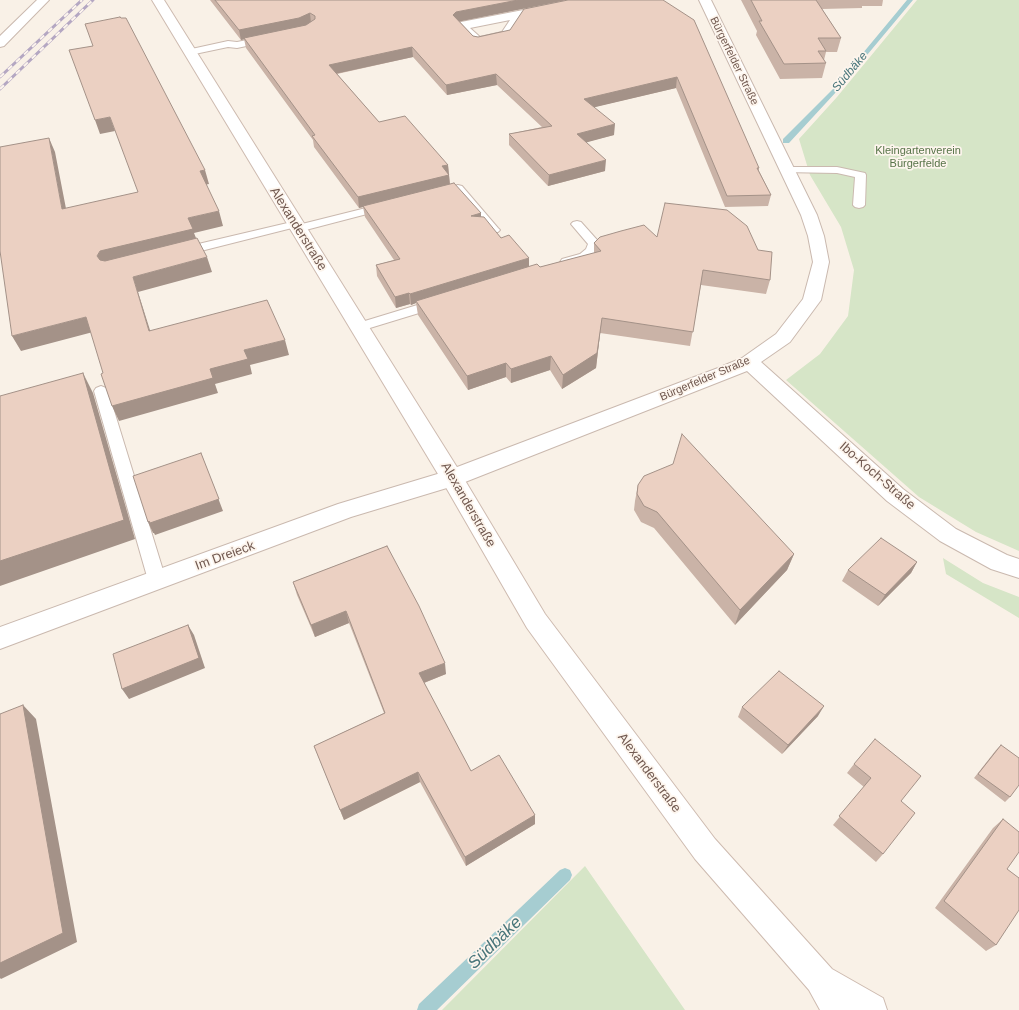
<!DOCTYPE html>
<meta charset="utf-8">
<style>
body{margin:0}
canvas{display:block;background:#f9f1e7}
</style>
<canvas width="1019" height="1010"></canvas>
<script>
const context = document.querySelector('canvas').getContext('2d');
context.lineJoin = 'round';
function paint(path, color) { context.fillStyle = color; context.fill(path, 'evenodd'); }
const shape = rows => new Path2D(rows.map(r => 'M' + r).join(''));
function trace(path, color, width, dash) { context.strokeStyle = color; context.lineWidth = width; context.lineCap = dash ? 'butt' : 'round'; context.setLineDash(dash || []); context.stroke(path); }
function write(font, color, halo, rows, align = 'center') {
  context.font = font + ' Helvetica,sans-serif'; context.lineWidth = 3.5; context.setLineDash([]); context.textBaseline = 'middle'; context.strokeStyle = halo; context.fillStyle = color; for (const [text, x, y, turn = 0] of rows) {
    context.save(); context.translate(x, y); context.rotate((+turn || 0) * Math.PI / 180); context.textAlign = isNaN(turn) ? turn : align; if (halo) context.strokeText(text, 0, 0); context.fillText(text, 0, 0); context.restore();
  }
}
const green = shape([
 [917,0,1019,0,1019,551,976,532,919,497,786,380,820,354,848,316,854,270,841,227,810,175,799,139,837,97],
 [943,558,983,583,1019,597,1019,618,946,574],
 [585,866,685,1010,442,1010]
]);
const stream = shape([
 [907,0,913,0,837,91,789,143,783,143,783,139,833,89,907,0],
 [565,868,570,870,572,875,570,880,437,1010,417,1010,419,1004,560,870,565,868]
]);
const service = shape([
 [267,36,271,39,270,41,237,48,228,47,190,55,185,52,187,50,228,41,237,42,267,36],
 [786,167,837,167,865,173,866,175,865,205,863,207,859,208,855,207,853,205,855,177,837,173,782,172,781,170,786,167],
 [458,185,462,186,498,228,500,230,498,232,490,232,455,192,437,196,431,193,433,191,458,185],
 [386,203,390,204,392,206,390,208,298,232,292,228,181,256,177,255,175,252,177,249,296,221,302,224,386,203],
 [577,221,581,222,598,241,600,244,598,250,588,260,566,266,562,265,560,262,562,259,580,254,586,249,588,244,571,224,573,222,577,221],
 [437,299,442,300,443,303,442,306,360,331,355,330,353,327,355,324,437,299],
 [101,386,106,388,108,391,166,580,163,585,157,587,151,585,148,580,94,391,96,388,101,386]
]);
const minor = shape([
 [37,0,49,0,4,46,0,47,0,36,37,0],
 [575,0,599,0,597,2,593,3,523,17,510,38,478,45,474,44,455,26,457,23,461,22,575,0],
 [510,20,502,32,480,37,470,28,510,20],
 [699,0,711,0,817,215,824,236,829,262,821,300,818,304,790,342,761,362,903,489,956,529,1007,555,1019,559,1019,578,991,569,940,541,887,501,747,371,460,484,351,517,0,649,0,627,338,504,444,472,718,368,742,358,776,334,803,299,813,262,808,236,801,215,699,0]
]);
const secondary = shape([
 [152,0,164,0,460,472,545,614,715,839,832,969,883,998,887,1010,820,1010,809,990,695,859,527,628,444,484,152,0]
]);
const rail = shape([
 [0,77,82,0],
 [0,89,93,0]
]);
const wall = shape([
 [210,0,567,0,459,21,473,36,478,37,663,0,759,168,759,171,771,195,768,206,725,207,676,88,594,107,614,135,586,142,605,171,548,186,509,145,509,134,542,127,497,85,447,95,413,57,337,74,379,122,448,165,450,184,481,213,481,217,529,266,540,267,594,253,594,243,657,237,770,280,766,294,701,285,690,346,600,333,596,368,562,389,550,370,511,383,506,377,468,390,418,315,416,303,411,305,410,304,396,308,377,276,376,265,394,260,365,217,363,207,359,208,314,147,313,140,246,48,244,39,241,40],
 [741,0,922,0,883,0,882,6,862,6,862,8,822,9,841,38,837,52,826,52,824,60,826,63,822,78,780,79,756,35,757,31],
 [638,485,794,554,787,570,735,625,654,528,641,522,634,510,635,501],
 [387,546,446,674,424,683,471,771,535,815,535,824,466,866,420,782,344,820,314,746,384,713,349,623,315,637,297,595,293,582],
 [917,562,911,573,878,606,842,581,848,570],
 [742,707,818,716,782,754,738,717],
 [1001,745,1010,797,1005,802,974,778,996,750],
 [854,764,901,801,883,854,876,862,833,825,864,787,847,773],
 [1003,819,996,945,986,951,935,908,993,828]
]);
const shadedWall = shape([
 [518,0,567,0,457,22,453,15,456,12],
 [310,13,311,23,301,28,241,40,239,30],
 [412,47,413,57,330,75,329,65],
 [496,74,497,85,447,95,446,85],
 [677,77,676,88,583,110,584,99],
 [110,117,115,131,100,134,95,120],
 [615,124,614,135,577,145,577,134],
 [49,138,55,152,69,224,62,209],
 [606,160,605,171,548,186,549,175],
 [448,165,450,186,363,206,363,207,359,208,358,197,442,166],
 [205,170,209,184,204,185,200,171],
 [219,211,223,226,194,233,198,243,104,271,97,256,100,251,188,218],
 [481,213,481,224,471,216],
 [207,257,212,272,138,292,155,346,149,331,133,277],
 [529,258,529,268,416,301,416,303,411,305,410,294],
 [409,293,410,304,396,308,395,297],
 [86,317,93,332,21,351,12,336],
 [602,318,596,368,562,389,563,375],
 [285,340,289,355,250,365,252,374,215,384,218,393,119,421,112,406,210,369,244,350],
 [551,356,550,370,511,383,511,369],
 [506,363,506,377,468,390,467,376],
 [83,373,93,393,135,539,0,586,0,561],
 [201,453,223,511,155,535,154,533,153,533,148,522,149,521],
 [794,554,787,570,735,625,740,610],
 [917,562,911,573,878,606,885,595],
 [346,611,349,623,315,637,311,625],
 [188,625,194,635,205,668,129,699,122,689],
 [445,663,446,674,421,684,419,673],
 [23,705,36,719,77,942,1,979,0,978,0,963],
 [824,706,818,716,782,754,788,745],
 [418,772,420,782,344,820,340,810],
 [535,815,535,824,466,866,465,857]
]);
const building = shape([
 [215,0,518,0,456,12,453,15,473,36,478,37,510,30,524,9,568,0,663,0,694,20,759,168,757,168,771,195,727,196,677,77,584,99,615,124,577,134,606,160,549,175,509,134,552,126,496,74,446,85,412,47,329,65,379,122,405,116,448,165,442,166,449,175,358,197,312,136,315,135,244,38,306,25,315,19,315,16,310,13,299,18,239,30,215,0],
 [751,0,816,0,841,38,818,38,826,51,818,51,826,63,784,64,759,21,762,21,751,0],
 [120,17,121,18,126,18,205,170,200,171,219,211,188,218,193,229,100,251,97,256,100,260,105,261,197,238,207,257,133,277,149,331,267,300,285,340,244,350,248,359,210,369,213,378,112,406,101,374,103,373,86,317,12,336,0,251,0,147,49,138,62,209,138,192,110,117,95,120,69,50,93,46,85,24,120,17],
 [454,183,481,213,471,216,484,217,501,238,509,235,529,258,410,294,409,293,395,297,376,265,400,259,363,206,454,183],
 [665,203,727,210,747,226,758,250,772,252,770,280,703,270,693,332,602,318,597,353,563,375,551,356,511,369,506,363,467,376,416,301,537,264,540,267,601,251,594,243,600,237,621,231,644,225,657,237,665,203],
 [83,373,124,520,0,561,0,396,83,373],
 [682,434,794,554,740,610,657,512,644,506,637,494,638,485,644,476,673,464,682,434],
 [201,453,219,499,150,523,149,521,148,522,133,476,201,453],
 [881,538,917,562,885,595,848,570,881,538],
 [387,546,419,606,445,663,419,673,471,771,499,755,535,815,465,857,418,772,340,810,314,746,385,713,346,611,311,625,293,582,387,546],
 [188,625,199,658,122,689,113,654,188,625],
 [779,671,824,706,788,745,742,707,779,671],
 [23,705,63,933,0,963,0,714,23,705],
 [875,739,921,776,901,801,915,813,883,854,839,816,871,778,854,764,875,739],
 [1001,745,1019,758,1019,785,1010,797,978,774,1001,745],
 [1003,819,1019,832,1019,852,1007,869,1019,878,1019,910,996,945,944,901,1003,819]
]);
const farStreetnames = [
 ["Bürgerfelder Straße",734,61,64],
 ["Bürgerfelder Straße",705,379,-23]
];
const farParknames = [
 ["Kleingartenverein",918,151],
 ["Bürgerfelde",918,164]
];
const farWaternames = [
 ["Südbäke",850,72,-50]
];
const streetNames = [
 ["Alexanderstraße",298,229,58],
 ["Ibo-Koch-Straße",877,476,41],
 ["Alexanderstraße",468,505,60],
 ["Im Dreieck",225,556,-20],
 ["Alexanderstraße",649,773,53]
];
const nearWaternames = [
 ["Südbäke",495,943,-44]
];
paint(green, '#d6e5c7');
paint(stream, '#a6cdd1');
trace(service, '#cab9af', 2);
trace(minor, '#cab9af', 2);
trace(secondary, '#cebbb0', 2);
paint(service, '#fff');
paint(minor, '#fff');
paint(secondary, '#fff');
trace(rail, '#b4a7c2', 3);
trace(rail, '#fdf5ed', 2, [5.5]);
paint(wall, '#cab3a7');
paint(shadedWall, '#a49288');
paint(building, '#ebd0c2');
trace(building, '#a49288', 1);
write('11px', '#70584f', '#fdf5ed', farStreetnames);
write('11px', '#587449', '#fdf5ed', farParknames);
write('italic 12px', '#48757a', '#fdf5ed', farWaternames);
write('13px', '#70584f', '#fdf5ed', streetNames);
write('italic 17px', '#48757a', '#fdf5ed', nearWaternames);
</script>
